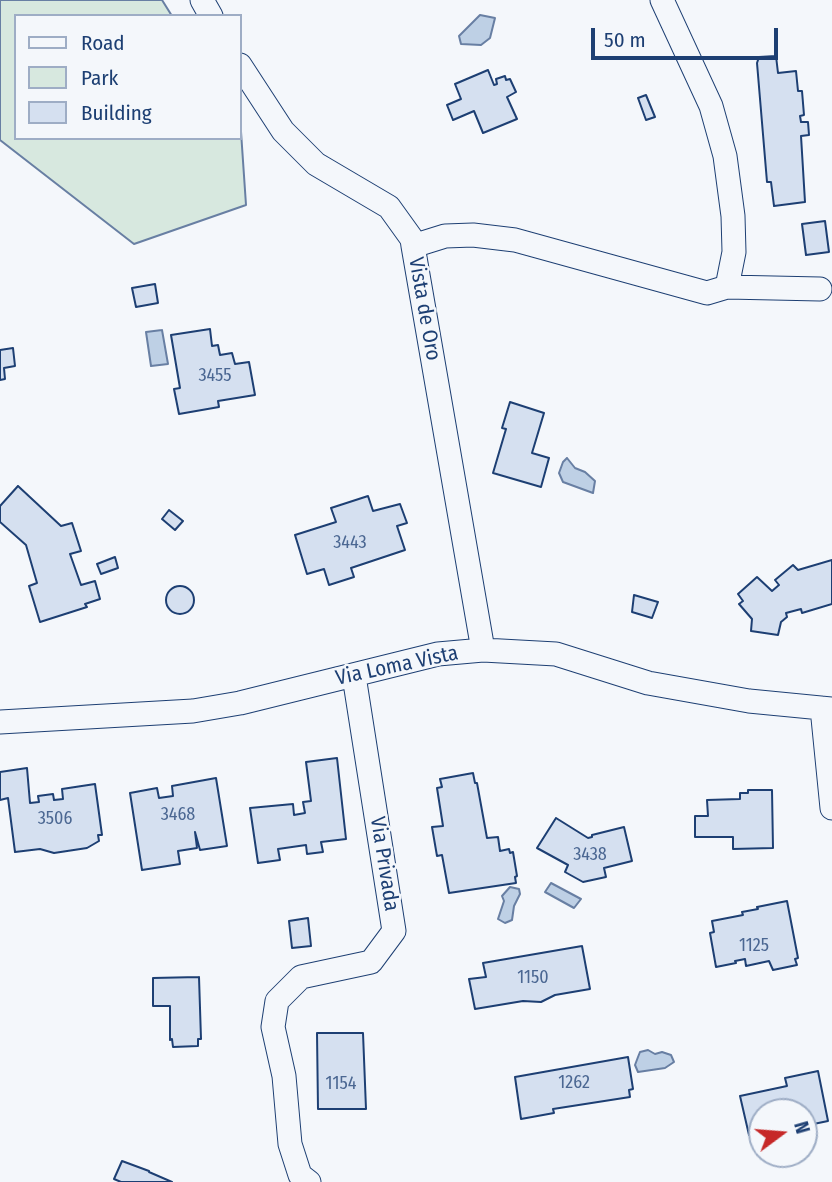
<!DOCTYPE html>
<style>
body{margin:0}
#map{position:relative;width:832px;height:1182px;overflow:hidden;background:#f4f7fb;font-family:"Fira Sans Condensed",sans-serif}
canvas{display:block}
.legend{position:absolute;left:14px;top:14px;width:228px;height:126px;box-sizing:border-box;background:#f4f7fb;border:2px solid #9eadc5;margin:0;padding:9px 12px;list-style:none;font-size:21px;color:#1d3f73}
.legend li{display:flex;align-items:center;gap:14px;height:35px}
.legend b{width:35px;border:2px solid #9eadc5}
.north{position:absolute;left:748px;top:1098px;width:70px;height:70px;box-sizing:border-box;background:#f4f7fb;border:2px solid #9eadc5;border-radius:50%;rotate:74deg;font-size:19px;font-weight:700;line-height:28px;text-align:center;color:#1d3f73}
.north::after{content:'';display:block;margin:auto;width:24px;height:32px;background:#c62828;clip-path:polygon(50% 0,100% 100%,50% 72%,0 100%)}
.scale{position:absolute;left:591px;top:28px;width:187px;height:32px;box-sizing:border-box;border:4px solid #1d3f73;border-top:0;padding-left:9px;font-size:21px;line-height:24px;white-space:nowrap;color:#1d3f73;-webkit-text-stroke:5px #f4f7fb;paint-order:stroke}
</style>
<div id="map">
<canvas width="832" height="1182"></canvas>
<ul class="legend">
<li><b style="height:9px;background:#f4f7fb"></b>Road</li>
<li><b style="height:19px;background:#d7e8df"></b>Park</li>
<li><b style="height:19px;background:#d5e0f0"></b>Building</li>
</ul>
<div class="north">N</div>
<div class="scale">50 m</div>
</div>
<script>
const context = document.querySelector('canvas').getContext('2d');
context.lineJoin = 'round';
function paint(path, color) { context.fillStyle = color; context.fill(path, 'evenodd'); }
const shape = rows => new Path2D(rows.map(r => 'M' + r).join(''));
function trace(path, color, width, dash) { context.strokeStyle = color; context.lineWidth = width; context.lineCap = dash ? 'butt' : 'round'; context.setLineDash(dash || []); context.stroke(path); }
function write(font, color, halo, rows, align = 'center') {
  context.font = font + ' "Fira Sans Condensed",sans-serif'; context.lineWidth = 5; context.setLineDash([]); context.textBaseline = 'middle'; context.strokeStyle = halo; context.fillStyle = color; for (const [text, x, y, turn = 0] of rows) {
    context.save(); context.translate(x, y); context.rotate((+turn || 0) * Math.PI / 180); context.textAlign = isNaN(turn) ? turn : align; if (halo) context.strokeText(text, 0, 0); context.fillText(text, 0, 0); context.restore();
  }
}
const green = shape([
 [0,0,162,0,172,16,16,16,16,138,240,138,240,117,246,205,134,244,0,140,0,0]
]);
const water = shape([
 [480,15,495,18,490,38,481,45,461,44,459,36,480,15],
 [162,330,168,364,151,366,146,332,162,330],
 [567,458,575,468,585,472,595,481,593,493,563,482,559,473,563,462,567,458],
 [551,883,581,899,574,908,545,892,551,883],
 [510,887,519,889,520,894,514,906,512,920,505,923,498,919,504,901,502,896,510,887],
 [648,1050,655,1054,662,1052,671,1055,674,1062,665,1068,638,1072,635,1065,638,1057,640,1052,648,1050]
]);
const building = shape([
 [776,56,778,73,796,71,798,91,802,91,804,115,800,116,801,122,808,122,809,135,801,136,805,202,774,206,771,182,767,182,757,63,759,57,776,56],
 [488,70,494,85,497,84,496,79,505,76,506,80,510,79,516,92,507,97,517,119,483,133,474,111,453,120,447,105,461,99,455,84,488,70],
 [646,95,655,117,646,120,638,98,646,95],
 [825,221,829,252,806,255,802,224,825,221],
 [155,284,158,303,136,307,132,288,155,284],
 [210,329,212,346,218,345,220,355,232,353,235,364,249,362,255,395,218,401,219,407,179,414,174,389,180,388,171,335,210,329],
 [13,348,15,366,4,368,5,379,0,380,0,350,13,348],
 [510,402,544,413,532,453,549,458,541,487,493,473,506,429,502,428,510,402],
 [18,486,61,526,72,523,81,551,70,554,81,585,95,581,100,599,85,604,87,607,40,622,29,586,37,583,26,545,0,522,0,506,18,486],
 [368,496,373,511,400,504,407,523,397,526,405,550,351,568,354,577,329,585,324,569,307,574,295,535,336,522,331,508,368,496],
 [169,510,183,521,175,530,162,519,169,510],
 [115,557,118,568,101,574,97,564,115,557],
 [832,560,832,604,802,613,801,609,786,613,787,617,781,622,778,635,751,631,752,619,739,604,743,601,738,594,757,577,772,591,779,585,775,580,793,565,798,570,832,560],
 '166 600a14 14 0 1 1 28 0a14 14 0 1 1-28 0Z',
 [634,595,658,602,652,618,632,612,634,595],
 [337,758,346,839,321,842,323,852,307,854,306,845,278,849,280,860,258,863,250,808,293,804,294,815,305,813,303,802,311,801,306,762,337,758],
 [27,768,30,803,39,802,38,796,53,794,54,800,63,799,62,789,95,784,102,835,98,835,99,841,87,848,54,853,40,849,15,852,8,798,0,800,0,772,27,768],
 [473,773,475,783,477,783,487,838,498,837,500,851,509,849,510,853,513,852,517,876,515,877,516,883,449,893,442,855,437,856,432,827,443,826,437,788,442,787,440,779,473,773],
 [216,778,227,846,200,850,195,832,197,848,178,851,180,864,142,870,130,793,157,788,159,798,173,796,172,786,216,778],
 [748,790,772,790,773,848,733,849,733,837,695,837,695,816,708,816,707,800,740,799,740,793,748,793,748,790],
 [556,818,588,838,592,837,592,835,624,827,632,861,604,868,606,877,583,882,565,872,568,865,537,848,556,818],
 [787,901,798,958,795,959,797,965,773,970,769,961,746,966,745,959,735,961,736,963,716,967,710,933,714,932,712,921,743,915,742,912,758,909,757,907,787,901],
 [308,918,311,946,292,948,289,921,308,918],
 [582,946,590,989,555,995,541,1002,523,1001,475,1009,469,979,486,977,483,963,582,946],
 [199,977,201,1039,198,1039,198,1046,173,1047,172,1039,170,1040,170,1006,153,1006,153,978,199,977],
 [317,1033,363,1033,366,1109,318,1109,317,1033],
 [628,1057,633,1089,629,1090,630,1097,553,1109,554,1113,521,1119,515,1077,628,1057],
 [818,1071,828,1121,804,1126,804,1112,762,1112,762,1132,749,1135,740,1096,787,1086,785,1078,818,1071],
 [122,1161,149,1171,149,1172,172,1182,121,1182,114,1179,122,1161]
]);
const minor = shape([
 [202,0,211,16],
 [240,65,283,131,316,164,389,207,412,239,413,246],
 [727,287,820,289],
 [483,650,413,246,445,236,473,235,515,240,707,293,727,287,734,252,733,216,725,156,711,106,662,0],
 [822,708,832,808],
 [0,722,193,711,240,703,438,654,483,650,556,654,648,683,749,701,832,709],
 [309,1182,300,1175,290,1144,284,1076,273,1027,277,1001,301,977,371,962,394,931,354,676]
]);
const numberNames = [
 ["3455",215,376],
 ["3443",350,543],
 ["3468",178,815],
 ["3506",55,819],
 ["3438",590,855],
 ["1125",754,946],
 ["1150",533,978],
 ["1262",574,1083],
 ["1154",341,1084]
];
const streetNames = [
 ["Vista de Oro",424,309,80],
 ["Via Loma Vista",397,666,-12],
 ["Via Privada",384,864,81]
];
paint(green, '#d7e8df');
trace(green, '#687fa3', 2);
paint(water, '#bed0e5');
trace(water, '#687fa3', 2);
paint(building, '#d5e0f0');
trace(building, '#1d3f73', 2);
trace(minor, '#1d3f73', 25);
trace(minor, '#f4f7fb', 23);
write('18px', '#4b6792', null, numberNames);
write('21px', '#1d3f73', '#f4f7fb', streetNames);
</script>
